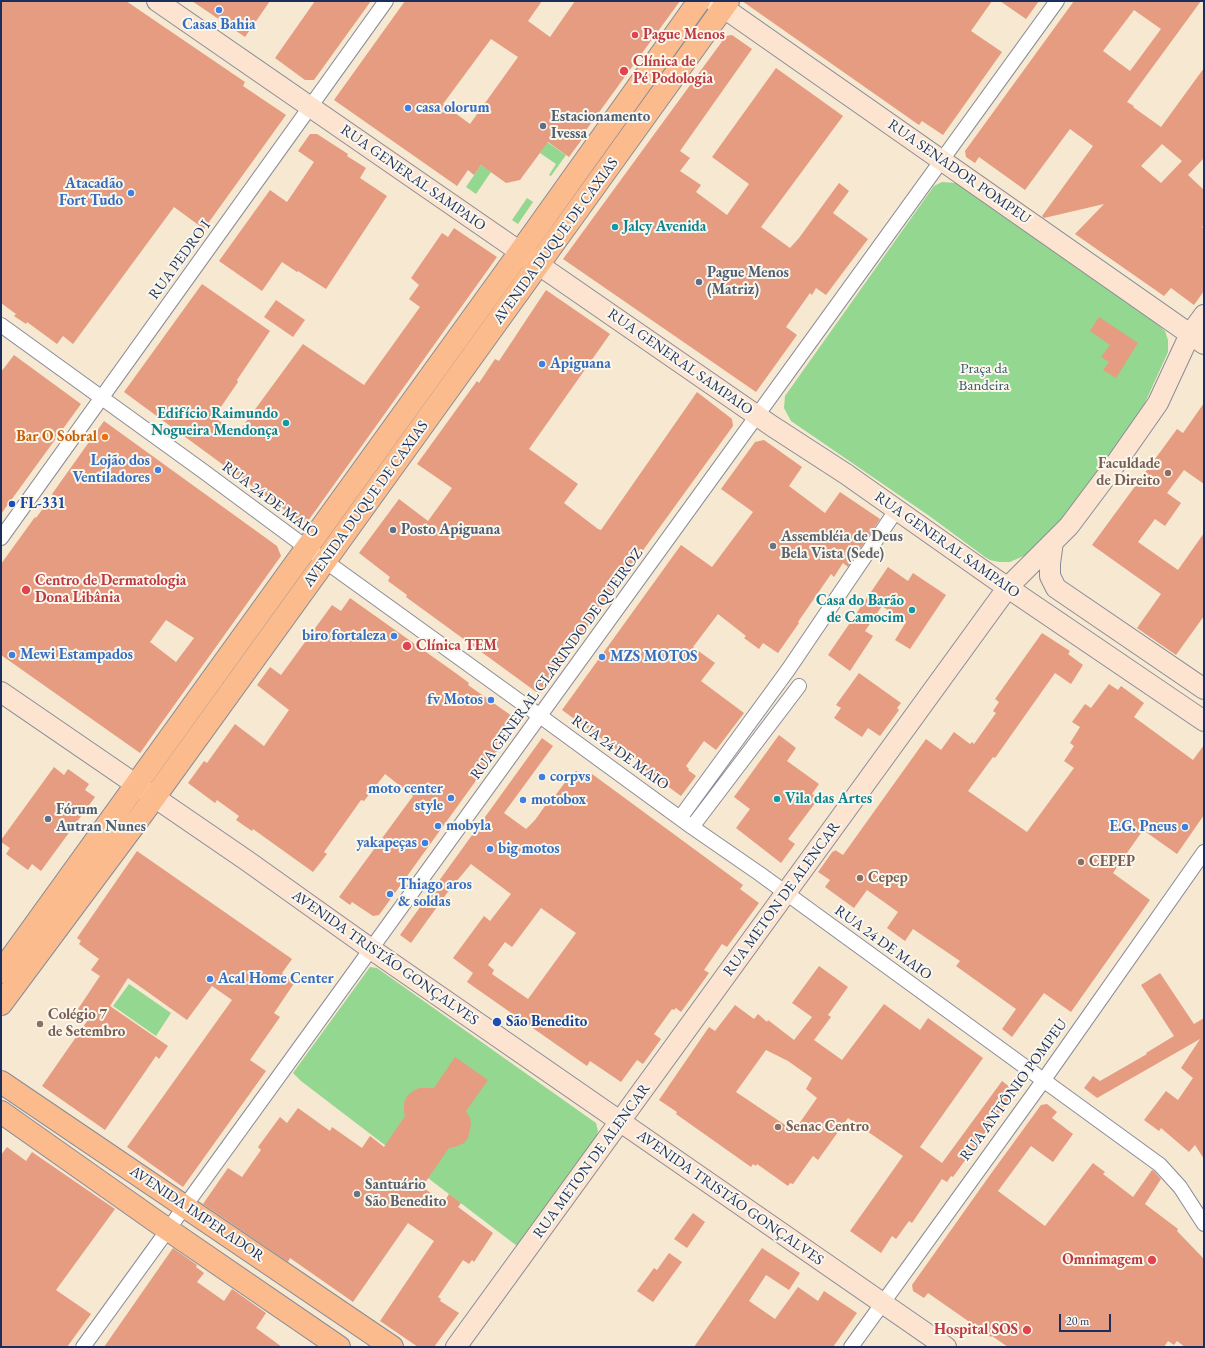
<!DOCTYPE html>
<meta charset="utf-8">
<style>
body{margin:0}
#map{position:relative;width:1205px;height:1348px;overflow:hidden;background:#f6e8d1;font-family:"EB Garamond",serif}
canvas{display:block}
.frame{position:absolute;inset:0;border:2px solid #1b2f5e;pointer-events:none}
.scale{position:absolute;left:1059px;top:1314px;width:52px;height:18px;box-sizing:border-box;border:2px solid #1b2f5e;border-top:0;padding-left:5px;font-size:12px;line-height:14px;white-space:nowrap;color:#1b2f5e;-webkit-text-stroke:3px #fbf7ec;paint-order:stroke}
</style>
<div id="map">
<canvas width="1205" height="1348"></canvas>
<div class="frame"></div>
<div class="scale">20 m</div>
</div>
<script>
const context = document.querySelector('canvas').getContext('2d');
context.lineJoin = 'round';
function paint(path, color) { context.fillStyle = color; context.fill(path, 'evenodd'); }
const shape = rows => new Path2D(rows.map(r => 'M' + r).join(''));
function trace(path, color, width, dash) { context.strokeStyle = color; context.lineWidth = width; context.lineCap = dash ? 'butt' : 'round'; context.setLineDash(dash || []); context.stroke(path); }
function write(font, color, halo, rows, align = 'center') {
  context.font = font + ' "EB Garamond",serif'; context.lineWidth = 4; context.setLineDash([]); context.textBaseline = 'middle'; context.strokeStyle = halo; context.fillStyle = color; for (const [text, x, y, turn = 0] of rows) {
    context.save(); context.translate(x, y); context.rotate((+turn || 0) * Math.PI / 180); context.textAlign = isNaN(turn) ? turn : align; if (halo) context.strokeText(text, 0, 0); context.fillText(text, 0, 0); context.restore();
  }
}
const green = shape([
 [547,142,566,155,551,176,549,175,556,164,540,153],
 [481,165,491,172,476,194,466,187],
 [942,182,956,183,1130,303,1155,322,1165,331,1168,340,1168,352,1144,405,1100,472,1080,499,1028,554,1010,562,999,562,990,560,985,557,928,515,791,421,784,408,785,396,934,186],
 [527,198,533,202,518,224,512,220],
 [370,967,377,968,596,1123,598,1131,596,1138,517,1246,301,1081,293,1073],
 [129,984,171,1013,156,1036,113,1006]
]);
const building = shape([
 [1,1,126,1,245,82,243,86,286,115,204,229,174,207,73,344,63,336,57,344,27,322,26,324,14,316,16,314,1,303],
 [192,1,270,1,245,37],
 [315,1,371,1,314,80,305,80,275,58],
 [405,1,542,1,528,21,550,37,575,1,680,1,581,137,583,138,569,157,548,142,520,180,506,183,481,165,474,175,468,170,457,186,334,100],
 [491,39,518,57,470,124,443,104],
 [742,1,992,1,971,31,1002,52,943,135,922,121,919,125],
 [1000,1,1039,1,1026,19],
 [1074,1,1201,1,1127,102,1134,106,1133,107,1161,127,1204,68,1204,158,1188,175,1204,190,1204,225,1202,227,1204,229,1204,291,1194,305,1171,288,1164,296,1075,234,1104,204,1044,218,1042,216,1093,146,1070,129,1025,190,979,157,975,163,966,157,965,151],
 [1134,10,1161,29,1130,71,1103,51],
 [1162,144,1182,161,1161,183,1141,166],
 [732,35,752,49,680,151,690,158,680,171,701,185,696,192,727,215,749,184,712,157,776,68,843,116,761,227,790,248,799,238,839,183,849,191,833,213,868,239,826,295,816,288,812,295,810,293,786,327,797,335,756,392,563,259,726,36],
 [310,134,317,134,348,154,347,156,366,168,360,178,387,196,326,289,298,271,297,272,282,262,262,291,219,261,270,190,287,202,314,162,298,151],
 [454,228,497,257,308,521,301,522,124,392,202,284,270,331,237,380,238,382,214,417,237,434,303,344,364,385,420,307,409,299,419,285,411,278,442,233,448,237],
 [546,290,610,334,529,449,578,484,564,503,598,529,601,530,697,392,732,419,733,426,539,694,406,597,407,595,388,581,390,577,359,553,399,499,428,521,452,488,417,464,477,381,479,383,495,359,499,361],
 [276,300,305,320,293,337,264,317],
 [1099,317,1138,343,1116,378,1103,370,1109,362,1101,357,1110,345,1090,331],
 [14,355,81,404,1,514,1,372],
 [1204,403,1204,484,1184,470,1167,493,1181,503,1165,526,1155,519,1138,542,1178,570,1204,533,1204,616,1176,655,1137,628,1161,594,1092,545,1177,429,1183,433],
 [104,421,277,546,281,556,140,753,1,655,1,564,35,517,36,518,53,495,52,494],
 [166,620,194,638,176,662,150,642],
 [764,440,802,467,789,486,825,513,840,492,880,519,848,567,843,563,834,577,831,574,798,622,799,623,778,653,763,643,759,649,744,638,746,636,718,614,693,647,715,663,701,681,744,713,716,750,704,741,686,766,689,769,688,770,696,776,681,796,640,766,641,763,619,747,617,750,562,710,681,545,712,567,753,512,721,489,755,442],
 [888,567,908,581,913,573,946,595,910,649,895,640,906,622,882,606,865,631,873,636,850,671,828,655],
 [350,598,457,674,469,683,468,685,519,721,379,915,373,916,352,902,350,905,339,897,413,796,385,774,364,801,361,800,324,852,327,854,313,872,253,829,252,831,236,820,239,816,217,800,215,803,188,783,204,761,207,763,235,724,264,746,289,710,257,685,270,667,281,675,332,605,341,611],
 [1042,633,1070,651,1068,654,1083,665,1071,684,1055,673,995,758,993,757,968,791,1027,832,1074,768,1064,761,1074,746,1070,743,1080,727,1072,722,1085,704,1091,708,1109,684,1118,690,1121,686,1144,703,1134,717,1193,760,1204,745,1204,815,1177,854,1143,830,1113,873,1150,900,1071,1012,1044,993,1012,1037,1002,1029,1016,1009,956,966,960,961,913,929,905,941,887,928,898,912,867,890,854,908,825,887,830,880,818,872,833,851,834,852,835,850,843,855,926,739,941,750,954,732,970,744,972,742,974,744,996,713,993,711,999,702,995,699],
 [859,673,901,703,897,708,899,710,880,736,868,728,862,737,834,718,841,708,836,705],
 [779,735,796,748,787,761,819,784,812,794,819,798,788,839,795,844,781,863,736,828,750,809,734,797],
 [542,738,553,746,504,813,526,829,535,820,550,799,552,800,569,777,576,771,590,776,592,774,743,885,740,889,759,903,727,947,722,944,704,970,709,973,681,1012,676,1008,674,1010,672,1009,654,1034,661,1039,643,1064,637,1060,621,1082,590,1061,587,1066,467,982,473,973,453,958,484,916,490,921,511,894,471,864,450,889,411,943,400,935],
 [541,908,576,933,528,999,492,974,494,970,488,965,505,942,512,947],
 [54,767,64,775,68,769,89,784,85,790,95,797,41,871,32,864,28,870,6,854,10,848,1,842,1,840],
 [137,851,292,959,282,973,295,982,274,1013,280,1017,250,1060,266,1071,183,1187,127,1147,232,1000,212,986,187,1020,128,978,110,1006,168,1046,159,1059,156,1056,105,1130,42,1086,90,1017,78,1009,100,976,91,970,99,959,79,944,81,941,77,938],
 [819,966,848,987,828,1015,831,1017,814,1040,842,1060,884,1004,920,1030,928,1018,983,1058,920,1147,942,1163,1002,1081,1011,1088,1012,1095,953,1177,951,1176,947,1182,942,1179,912,1223,909,1221,896,1239,892,1236,881,1253,850,1231,903,1156,848,1118,818,1160,813,1156,793,1184,790,1183,788,1186,757,1164,756,1166,753,1164,751,1167,676,1114,677,1112,659,1100,709,1027,715,1031,735,1005,754,1019,758,1014,767,1022,768,1020,794,1040,812,1017,792,1003],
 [766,1050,788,1061,812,1078,806,1089,817,1098,794,1131,736,1092],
 [1160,973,1194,1024,1204,1018,1204,1159,1195,1145,1189,1152,1161,1128,1159,1131,1144,1120,1166,1091,1178,1100,1193,1078,1181,1068,1200,1039,1097,1098,1084,1088,1093,1076,1100,1081,1147,1054,1146,1053,1174,1036,1141,985],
 [455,1057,488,1080,466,1111,470,1118,471,1125,468,1138,464,1143,458,1146,449,1148,422,1187,444,1202,449,1194,461,1203,458,1207,493,1233,474,1262,472,1260,469,1264,463,1260,438,1297,441,1299,440,1301,459,1313,434,1347,418,1347,380,1321,434,1241,408,1223,353,1302,290,1258,288,1262,203,1204,228,1168,242,1177,261,1150,258,1147,280,1117,287,1123,298,1108,330,1131,332,1127,362,1148,370,1136,384,1147,405,1116,404,1111,404,1103,407,1096,413,1091,419,1088,434,1088],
 [1047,1104,1057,1112,1052,1118,1073,1134,1053,1162,1031,1146,998,1191,1045,1226,1093,1163,1105,1172,1103,1174,1133,1197,1152,1170,1154,1171,1161,1179,1145,1204,1178,1229,1177,1231,1204,1259,1204,1347,1185,1347,1177,1341,1174,1345,1168,1341,1164,1347,1008,1347,992,1336,991,1337,928,1293,924,1298,913,1291,912,1285,990,1175,1041,1105],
 [7,1147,26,1161,32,1152,115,1209,56,1290,91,1314,67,1347,1,1347,1,1155],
 [693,1213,705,1222,687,1248,674,1239],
 [173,1248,197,1265,196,1267,204,1273,197,1282,224,1301,232,1289,266,1313,256,1328,282,1347,104,1347],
 [762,1248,800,1273,789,1290,766,1275,749,1301,775,1319,798,1287,818,1301,824,1291,857,1313,833,1347,694,1347],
 [669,1253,682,1262,653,1302,637,1291,654,1268,657,1270]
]);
const street = shape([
 [1,325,203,471,307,548,540,716,692,827,760,874,1160,1165,1180,1187,1204,1224],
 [1,538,386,1],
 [680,818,788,670,897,509],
 [692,827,799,686],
 [83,1347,1057,1],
 [851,1347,1043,1081,1204,852]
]);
const secondary = shape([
 [157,1,772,426,846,474,995,579,1204,721],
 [714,1,1204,344],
 [1053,542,1050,563,1050,576,1056,588,1204,689],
 [1,692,246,860,371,949,946,1347],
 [456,1347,1008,587,1069,526,1114,466,1158,403,1190,334,1204,315]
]);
const primary = shape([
 [1,972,533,234,699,1],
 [1,1004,143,813,325,561,728,1],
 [1,1082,392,1347],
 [1,1112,154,1220,339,1347]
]);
const markers = [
 [219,10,4,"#3f7fe0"],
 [635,35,4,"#e0444e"],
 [624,71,5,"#e0444e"],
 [408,108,4,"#3f7fe0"],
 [543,126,4,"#5c6f8a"],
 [131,193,4,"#3f7fe0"],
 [615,227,4,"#0f9aa8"],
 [699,282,4,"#5c6f8a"],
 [542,364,4,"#3f7fe0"],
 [286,423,4,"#0f9aa8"],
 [105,437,4,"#e8710a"],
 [158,470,4,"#3f7fe0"],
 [1168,473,4,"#8d6e63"],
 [12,504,4,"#1a4fb4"],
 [393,530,4,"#5c6f8a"],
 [773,546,4,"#6b7280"],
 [26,590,5,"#e0444e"],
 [912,610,4,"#0f9aa8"],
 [394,636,4,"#3f7fe0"],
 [407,646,5,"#e0444e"],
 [12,655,4,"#3f7fe0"],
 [602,657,4,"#3f7fe0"],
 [491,700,4,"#3f7fe0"],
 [542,777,4,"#3f7fe0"],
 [451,798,4,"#3f7fe0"],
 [777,799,4,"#0f9aa8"],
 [523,800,4,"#3f7fe0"],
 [48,819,4,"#5c6f8a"],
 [438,826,4,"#3f7fe0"],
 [1185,827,4,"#3f7fe0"],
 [425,843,4,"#3f7fe0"],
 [490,849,4,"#3f7fe0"],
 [1081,862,4,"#8d6e63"],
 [860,878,4,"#8d6e63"],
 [390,894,4,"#3f7fe0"],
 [210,979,4,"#3f7fe0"],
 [497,1022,5,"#1a4fb4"],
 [40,1024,4,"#8d6e63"],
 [778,1127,4,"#8d6e63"],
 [357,1194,4,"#6b7280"],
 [1152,1260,5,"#e0444e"],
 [1027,1330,5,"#e0444e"]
];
const shopNames = [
 ["Casas Bahia",219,25,"center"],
 ["casa olorum",416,108],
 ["Atacadão",123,184,"right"],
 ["Fort Tudo",123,201,"right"],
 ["Apiguana",550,364],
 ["Lojão dos",150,461,"right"],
 ["Ventiladores",150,478,"right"],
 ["biro fortaleza",386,636,"right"],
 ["Mewi Estampados",20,655],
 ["MZS MOTOS",610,657],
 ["fv Motos",483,700,"right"],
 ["corpvs",550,777],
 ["moto center",443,789,"right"],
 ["style",443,806,"right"],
 ["motobox",531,800],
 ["mobyla",446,826],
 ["E.G. Pneus",1177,827,"right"],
 ["yakapeças",417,843,"right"],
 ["big motos",498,849],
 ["Thiago aros",398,885],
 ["& soldas",398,902],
 ["Acal Home Center",218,979]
];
const healthNames = [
 ["Pague Menos",643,35],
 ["Clínica de",633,62],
 ["Pé Podologia",633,79],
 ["Centro de Dermatologia",35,581],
 ["Dona Libânia",35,598],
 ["Clínica TEM",416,646],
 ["Omnimagem",1143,1260,"right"],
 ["Hospital SOS",1018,1330,"right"]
];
const serviceNames = [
 ["Estacionamento",551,117],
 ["Ivessa",551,134],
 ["Pague Menos",707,273],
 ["(Matriz)",707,290],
 ["Posto Apiguana",401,530],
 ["Fórum",56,810],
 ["Autran Nunes",56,827]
];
const streetNames = [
 ["RUA SENADOR POMPEU",959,172,35],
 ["RUA GENERAL SAMPAIO",413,178,35],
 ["AVENIDA DUQUE DE CAXIAS",556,241,-54],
 ["RUA PEDRO I",180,260,-54],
 ["RUA GENERAL SAMPAIO",680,362,35],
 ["RUA 24 DE MAIO",270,500,37],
 ["AVENIDA DUQUE DE CAXIAS",366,504,-54],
 ["RUA GENERAL SAMPAIO",947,545,35],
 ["RUA GENERAL CLARINDO DE QUEIROZ",557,664,-54],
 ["RUA 24 DE MAIO",620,753,36],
 ["RUA METON DE ALENCAR",782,899,-54],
 ["RUA 24 DE MAIO",883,943,36],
 ["AVENIDA TRISTÃO GONÇALVES",385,958,35],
 ["RUA ANTÔNIO POMPEU",1014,1090,-54],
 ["RUA METON DE ALENCAR",592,1161,-54],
 ["AVENIDA TRISTÃO GONÇALVES",730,1198,35],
 ["AVENIDA IMPERADOR",197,1214,34]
];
const cultureNames = [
 ["Jalcy Avenida",623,227],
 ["Edifício Raimundo",278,414,"right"],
 ["Nogueira Mendonça",278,431,"right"],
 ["Casa do Barão",904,601,"right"],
 ["de Camocim",904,618,"right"],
 ["Vila das Artes",785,799]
];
const parkNames = [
 ["Praça da",984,369],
 ["Bandeira",984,386]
];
const foodNames = [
 ["Bar O Sobral",97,437]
];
const educationNames = [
 ["Faculdade",1160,464,"right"],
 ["de Direito",1160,481,"right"],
 ["CEPEP",1089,862],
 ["Cepep",868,878],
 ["Colégio 7",48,1015],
 ["de Setembro",48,1032],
 ["Senac Centro",786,1127]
];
const transitNames = [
 ["FL-331",20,504],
 ["São Benedito",506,1022]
];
const worshipNames = [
 ["Assembléia de Deus",781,537],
 ["Bela Vista (Sede)",781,554],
 ["Santuário",365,1185],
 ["São Benedito",365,1202]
];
paint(green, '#94d790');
paint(building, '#e59c80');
trace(street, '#888c98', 16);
trace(secondary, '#888c98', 22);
trace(primary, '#888c98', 24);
trace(street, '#fff', 14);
trace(secondary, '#fde4d1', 20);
trace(primary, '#fbbb8c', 22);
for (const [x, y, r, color] of markers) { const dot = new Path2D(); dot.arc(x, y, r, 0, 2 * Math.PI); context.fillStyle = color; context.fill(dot); trace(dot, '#fbf7ec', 1.5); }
write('bold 15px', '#366cbe', '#fbf7ec', shopNames, 'left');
write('bold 15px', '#be3a42', '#fbf7ec', healthNames, 'left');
write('bold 15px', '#4e5e75', '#fbf7ec', serviceNames, 'left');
write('15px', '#1b2f5e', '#fbf7ec', streetNames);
write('bold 15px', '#0d838f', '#fbf7ec', cultureNames, 'left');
write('15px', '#39596a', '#fbf7ec', parkNames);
write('bold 15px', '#c56008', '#fbf7ec', foodNames, 'right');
write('bold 15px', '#785e54', '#fbf7ec', educationNames, 'left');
write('bold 15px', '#164399', '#fbf7ec', transitNames, 'left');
write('bold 15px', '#5b616d', '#fbf7ec', worshipNames, 'left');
</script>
